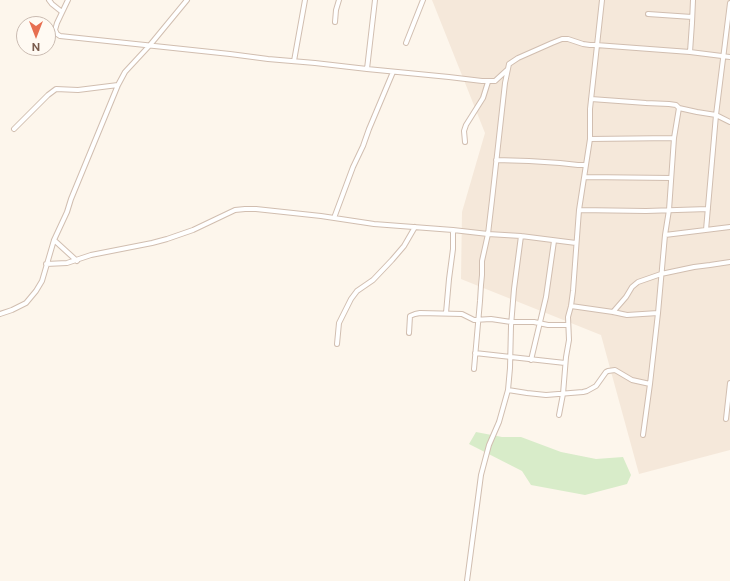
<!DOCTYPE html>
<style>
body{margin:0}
#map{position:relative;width:730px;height:581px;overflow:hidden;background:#fdf6ec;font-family:"Public Sans",sans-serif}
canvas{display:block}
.north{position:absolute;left:16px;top:16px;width:40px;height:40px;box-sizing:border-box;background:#fffaf3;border:1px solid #cabbb1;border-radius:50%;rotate:180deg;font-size:11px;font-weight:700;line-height:16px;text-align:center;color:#7a5c4d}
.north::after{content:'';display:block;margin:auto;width:14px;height:18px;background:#e76f51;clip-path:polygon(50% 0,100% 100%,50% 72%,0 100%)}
</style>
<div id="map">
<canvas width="730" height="581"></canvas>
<div class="north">N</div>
</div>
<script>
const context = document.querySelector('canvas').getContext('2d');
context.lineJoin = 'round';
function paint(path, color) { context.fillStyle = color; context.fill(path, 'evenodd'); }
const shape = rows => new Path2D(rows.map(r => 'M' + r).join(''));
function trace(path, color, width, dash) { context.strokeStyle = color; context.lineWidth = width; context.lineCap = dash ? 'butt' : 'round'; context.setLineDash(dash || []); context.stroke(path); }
const residential = shape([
 [432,0,730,0,730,450,639,474,601,335,461,279,462,212,485,133]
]);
const green = shape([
 [476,432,502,437,521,437,561,452,596,459,623,457,631,475,627,484,585,495,531,485,522,471,469,444]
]);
const street = shape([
 [49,0,52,4,62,12],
 [68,0,57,23,55,30,57,34,60,36,230,54,268,59,315,63,367,69,449,77,482,81,495,81,507,70],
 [602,0,590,109,590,139,579,210,646,211,708,209],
 [730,3,716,115,730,122],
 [648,14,692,17],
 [335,22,336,10,339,0],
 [406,43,423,0],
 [690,52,692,23,693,0],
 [294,61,305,0],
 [367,69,375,0],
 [591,99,646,103,669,104,676,105,679,108,674,138,669,210,665,235,658,313,650,384,643,435],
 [679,108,697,112,716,115,706,230],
 [14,129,48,95,56,89,78,90,118,85],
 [590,139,674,138],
 [465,142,464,131,466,125,483,98,488,82],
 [496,160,529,161,560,163,578,165,586,165],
 [585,177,671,178],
 [334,218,353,167,363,146,369,129,393,72],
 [665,235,730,227],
 [54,240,77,261],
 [46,264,67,263,91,255,152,243,167,239,193,230,235,210,245,209,256,209,321,216,374,224,453,230,488,234,521,236,576,243],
 [571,306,613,312,627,315,658,313],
 [613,312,626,297,632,287,638,282,661,274,694,267,710,265,730,262],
 [446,313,449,279,453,249,453,230],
 [0,314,12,310,26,303,36,291,42,281,54,240,67,212,71,199,118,85,125,72,150,45,187,0],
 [409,333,410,316,415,314,420,313,462,314,474,320,491,319,511,322,534,322,548,325,568,325],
 [337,344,339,323,351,299,357,291,373,280,392,260,404,246,415,227],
 [475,353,565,363],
 [531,360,546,297,554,241],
 [474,369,480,301,481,285,482,275,482,261,488,234,492,200,505,83,509,64,518,58,552,43,562,39,568,39,583,44,590,45,596,45,690,52,730,57],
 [508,390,527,393,546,395,583,392,587,391,596,386,606,372,608,371,615,370,632,380,650,384],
 [559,415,563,394,566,357,569,340,568,317,571,306,573,291,579,210],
 [726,419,730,383],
 [467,581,481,475,489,445,499,422,508,390,510,368,511,326,514,289,521,236]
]);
paint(residential, '#f5e8da');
paint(green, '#d8ecc9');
trace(street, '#d1beb0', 6);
trace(street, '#fff', 4);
</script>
